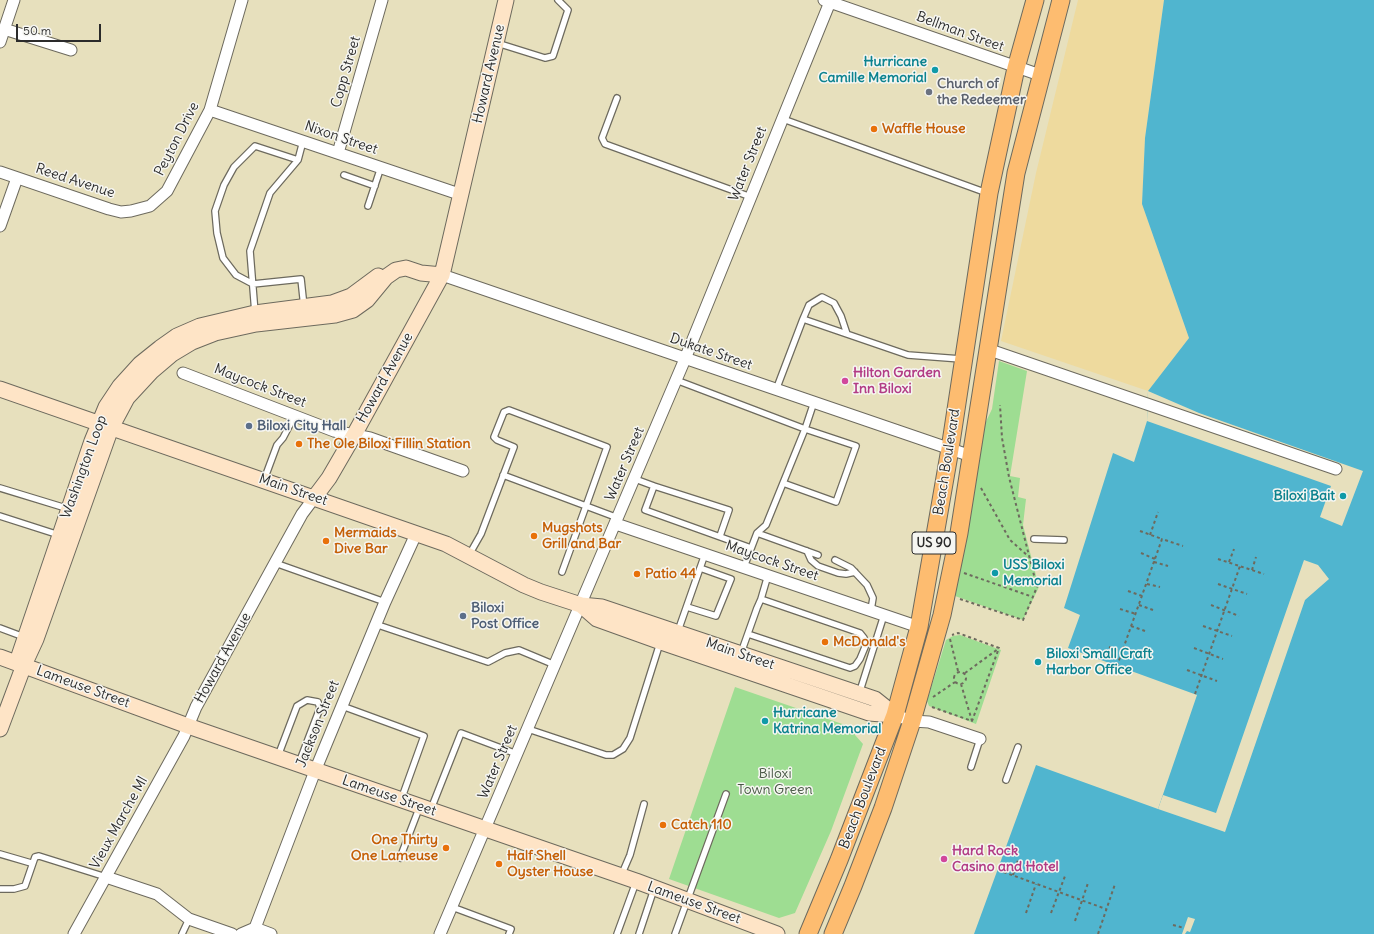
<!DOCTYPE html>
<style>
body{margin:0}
#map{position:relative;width:1374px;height:934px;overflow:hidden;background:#e7e0bd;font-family:Delius,sans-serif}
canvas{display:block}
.scale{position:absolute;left:16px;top:24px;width:85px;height:18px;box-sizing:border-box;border:2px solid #2b2b2b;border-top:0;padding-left:5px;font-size:12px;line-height:14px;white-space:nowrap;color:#2b2b2b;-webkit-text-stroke:3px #f6f6f2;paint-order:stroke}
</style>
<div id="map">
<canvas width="1374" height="934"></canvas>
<div class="scale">50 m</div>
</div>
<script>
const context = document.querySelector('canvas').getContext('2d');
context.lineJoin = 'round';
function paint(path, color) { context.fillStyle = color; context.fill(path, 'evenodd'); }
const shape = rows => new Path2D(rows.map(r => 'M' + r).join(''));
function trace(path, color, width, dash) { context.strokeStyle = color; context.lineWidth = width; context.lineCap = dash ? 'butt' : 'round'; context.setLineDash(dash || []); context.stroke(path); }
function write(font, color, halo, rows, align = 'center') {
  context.font = font + ' Delius,sans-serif'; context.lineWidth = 3; context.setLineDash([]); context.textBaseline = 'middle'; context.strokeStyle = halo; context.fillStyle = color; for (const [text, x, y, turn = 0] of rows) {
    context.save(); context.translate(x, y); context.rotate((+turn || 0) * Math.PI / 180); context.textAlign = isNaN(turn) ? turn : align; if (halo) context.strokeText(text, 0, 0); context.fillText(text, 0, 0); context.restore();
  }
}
const green = shape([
 [999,361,1027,371,1010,476,1020,478,1018,497,1026,499,1023,525,1039,587,1023,620,955,596,981,432,992,409],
 [960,635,1001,650,976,724,929,706,927,701,946,640,953,636],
 [735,687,854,728,855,735,863,744,831,831,795,913,779,918,669,879]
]);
const sand = shape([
 [1078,0,1164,0,1145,138,1142,204,1189,338,1148,391,1001,341,1036,173]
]);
const water = shape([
 [1164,0,1374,0,1374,934,974,934,1036,765,1158,809,1197,695,1068,648,1080,615,1064,608,1113,453,1134,462,1147,421,1148,391,1189,338,1142,204,1145,138]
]);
const pier = shape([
 [1148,391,1199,413,1363,471,1342,526,1320,517,1331,486,1147,421],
 [1304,560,1318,565,1329,579,1305,600,1225,832,1158,809,1163,795,1216,813],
 [1188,917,1195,919,1190,932,1187,931,1185,934,1182,934]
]);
const path = shape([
 [981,488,1010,540,1028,556],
 [1140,531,1162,539],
 [1150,535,1158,512],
 [1141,553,1155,559],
 [1218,559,1264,574],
 [1154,562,1168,566],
 [1229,562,1234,549],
 [1252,570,1256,557],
 [964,573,1033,597],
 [1147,584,1160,587],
 [1218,584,1247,594],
 [1128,591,1142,596],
 [960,599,1023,620,1037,587,1009,477,1002,438,1000,405],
 [1139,605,1153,610],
 [1211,605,1239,616],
 [1120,609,1136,614],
 [1131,626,1145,631],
 [1203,626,1232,636],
 [950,639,958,671],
 [1109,647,1122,652],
 [1124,648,1137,653],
 [1194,648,1223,659],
 [1117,666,1162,539,1183,546],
 [1187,670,1217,681],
 '954 678a6 6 0 1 1 12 0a6 6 0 1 1-12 0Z',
 [965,673,998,649],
 [961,684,972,721],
 [1195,694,1240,566],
 [933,697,955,682],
 [932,707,972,721,999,648,958,633,952,635],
 [998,870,1106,909],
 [1013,875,1018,860],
 [1026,913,1036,884],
 [1051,913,1065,876],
 [1075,921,1088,883],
 [1173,925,1184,928],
 [1098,934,1115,884]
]);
const lane = shape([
 [497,43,545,58,553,56,568,10,558,0],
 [617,98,602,138,605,144,751,197],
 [783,119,987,193],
 [298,160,255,146,234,167,224,185,215,211,217,233,223,258,236,275,253,284,301,279,304,307],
 [344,175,375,186],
 [368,206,381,167],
 [255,313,250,251,270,193,298,160,303,141],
 [803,319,809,305,822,297,834,303,841,316,847,334],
 [676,380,805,429,856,446,836,502,783,483],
 [776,390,803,319,908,355,961,359],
 [503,475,586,506,562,572],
 [635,479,654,486],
 [264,480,277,445,283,438,295,415],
 [0,488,69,509],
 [0,516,59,535],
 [757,533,818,555],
 [720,536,729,510,654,486,645,510,751,548],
 [1034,539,1064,540],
 [807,551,811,560,818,566,838,573,846,574,855,572],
 [469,555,481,534,514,447,497,440,494,437,504,412,509,410,607,447,586,506,618,518],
 [835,560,851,568,867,585,873,598,871,610],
 [275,563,385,602],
 [744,567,757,533,766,525,805,429,814,402],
 [761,599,768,575],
 [687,607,716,616,731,579,700,568],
 [375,624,488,662,505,653,519,650,555,665],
 [0,628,24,637],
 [678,631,705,554],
 [741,653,757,608,761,599,860,633,864,638,865,647,860,659,855,666,850,668,748,634],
 [859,694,884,615],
 [342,706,424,736,401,800],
 [528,729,606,755,613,755,623,749,630,738,660,643],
 [278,756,297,706,307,700,318,702,320,708,299,763],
 [971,767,980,739],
 [1006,780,1018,747],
 [431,809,461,733,517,754],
 [0,854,31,863],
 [400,858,420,806],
 [621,876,630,855,644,804],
 [0,889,14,889,25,886,35,857,39,856,106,877],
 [452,907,511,929,509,934],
 [182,934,189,919],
 [617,934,636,882],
 [639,934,654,889],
 [675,934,726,794]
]);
const street = shape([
 [824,0,1040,75],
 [4,29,71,50],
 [0,42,14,0],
 [210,110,462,195],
 [338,153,382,0],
 [0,172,109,209,121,212,131,211,150,206,167,191,210,110,242,0],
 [0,226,17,178],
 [442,275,971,456],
 [987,349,1336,469],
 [183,373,334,431,370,438,463,471],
 [616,524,919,627],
 [895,715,912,721,929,722,980,739],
 [106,877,157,894,189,919,232,934],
 [255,928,315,771,385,602,416,534],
 [74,934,184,736,196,707,275,563,302,514,314,498],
 [241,934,255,928,271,934],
 [440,934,685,359,830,2]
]);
const secondary = shape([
 [0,389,446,544,524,585,541,592,581,605,602,607,875,699,895,715],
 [314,498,329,478,354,435,442,275,506,0],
 [581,605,597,619,661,642,869,713,895,715],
 [0,657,188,726,636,881,777,934],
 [17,662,92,441,106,407,120,386,140,364,160,348,177,336,200,326,255,313,332,303,351,296,378,276],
 [0,729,24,665,36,639,111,428,127,398,152,371,172,354,192,342,215,333,256,324,335,315,353,310,367,300,386,277,396,270,406,268,421,273,442,275]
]);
const primary = shape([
 [808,934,839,860,895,715,919,627,950,449,989,193,1016,68,1035,0],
 [833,934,853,886,883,808,912,721,942,615,959,533,1016,173,1061,0]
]);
const markers = [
 [935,70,4,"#0f9aa8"],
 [929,92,4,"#6b7280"],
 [874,129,4,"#e8710a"],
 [845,381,4,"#d1479c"],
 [249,426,4,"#5c6f8a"],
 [299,444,4,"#e8710a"],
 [1343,496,4,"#0f9aa8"],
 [534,536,4,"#e8710a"],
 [326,541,4,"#e8710a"],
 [995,573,4,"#0f9aa8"],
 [637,574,4,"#e8710a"],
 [463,616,4,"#5c6f8a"],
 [825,642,4,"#e8710a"],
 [1038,662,4,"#0f9aa8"],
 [765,721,4,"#0f9aa8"],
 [663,825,4,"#e8710a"],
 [446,848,4,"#e8710a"],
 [944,859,4,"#d1479c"],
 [499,864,4,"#e8710a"]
];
const shields = [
 [934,543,44]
];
const shieldNames = [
 ["US 90",934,543]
];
const streetNames = [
 ["Bellman Street",960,32,20],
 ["Copp Street",346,72,-74],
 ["Howard Avenue",489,74,-77],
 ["Nixon Street",341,138,19],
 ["Peyton Drive",177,139,-63],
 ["Water Street",748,164,-68],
 ["Reed Avenue",75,181,18],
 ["Dukate Street",711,352,19],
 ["Howard Avenue",385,378,-61],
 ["Maycock Street",260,386,21],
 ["Beach Boulevard",947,462,-81],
 ["Water Street",625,464,-67],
 ["Washington Loop",84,467,-70],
 ["Main Street",293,490,19],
 ["Maycock Street",772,561,19],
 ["Main Street",740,654,19],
 ["Howard Avenue",223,658,-61],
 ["Lameuse Street",83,687,20],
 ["Jackson Street",318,724,-68],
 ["Water Street",498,762,-67],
 ["Lameuse Street",389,796,19],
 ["Beach Boulevard",863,798,-69],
 ["Vieux Marche Ml",119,823,-61],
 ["Lameuse Street",694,903,20]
];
const cultureNames = [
 ["Hurricane",927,62,"right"],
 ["Camille Memorial",927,78,"right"],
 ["Biloxi Bait",1335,496,"right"],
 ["USS Biloxi",1003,565],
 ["Memorial",1003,581],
 ["Biloxi Small Craft",1046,654],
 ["Harbor Office",1046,670],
 ["Hurricane",773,713],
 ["Katrina Memorial",773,729]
];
const worshipNames = [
 ["Church of",937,84],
 ["the Redeemer",937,100]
];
const foodNames = [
 ["Waffle House",882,129],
 ["The Ole Biloxi Fillin Station",307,444],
 ["Mugshots",542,528],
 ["Grill and Bar",542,544],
 ["Mermaids",334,533],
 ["Dive Bar",334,549],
 ["Patio 44",645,574],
 ["McDonald's",833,642],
 ["Catch 110",671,825],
 ["One Thirty",438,840,"right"],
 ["One Lameuse",438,856,"right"],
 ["Half Shell",507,856],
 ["Oyster House",507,872]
];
const hotelNames = [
 ["Hilton Garden",853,373],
 ["Inn Biloxi",853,389],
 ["Hard Rock",952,851],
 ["Casino and Hotel",952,867]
];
const serviceNames = [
 ["Biloxi City Hall",257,426],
 ["Biloxi",471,608],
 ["Post Office",471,624]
];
const parkNames = [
 ["Biloxi",775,774],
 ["Town Green",775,790]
];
paint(green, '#9edd92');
paint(sand, '#eeda9e');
paint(water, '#50b5cf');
paint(pier, '#e7e0bd');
trace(lane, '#6d6a5e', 8);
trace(street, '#6d6a5e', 13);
trace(secondary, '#6d6a5e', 17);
trace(primary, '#6d6a5e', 19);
trace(path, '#6d6a5e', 2, [3, 3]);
trace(lane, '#fff', 5.5);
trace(street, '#fff', 11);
trace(secondary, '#fee4c6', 15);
trace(primary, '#fdbc70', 17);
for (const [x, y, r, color] of markers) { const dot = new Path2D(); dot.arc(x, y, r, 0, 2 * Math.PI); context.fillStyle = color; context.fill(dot); trace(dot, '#f6f6f2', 1.5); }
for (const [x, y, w] of shields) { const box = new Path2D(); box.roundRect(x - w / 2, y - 11, w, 22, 3); context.fillStyle = '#f6f6f2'; context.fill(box); trace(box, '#2b2b2b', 1); }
write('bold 13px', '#2b2b2b', null, shieldNames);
write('14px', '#2b2b2b', '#f6f6f2', streetNames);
write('bold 14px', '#0d838f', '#f6f6f2', cultureNames, 'left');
write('bold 14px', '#5b616d', '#f6f6f2', worshipNames, 'left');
write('bold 14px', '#c56008', '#f6f6f2', foodNames, 'left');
write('bold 14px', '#b23c85', '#f6f6f2', hotelNames, 'left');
write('bold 14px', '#4e5e75', '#f6f6f2', serviceNames, 'left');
write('14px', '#485845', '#f6f6f2', parkNames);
</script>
